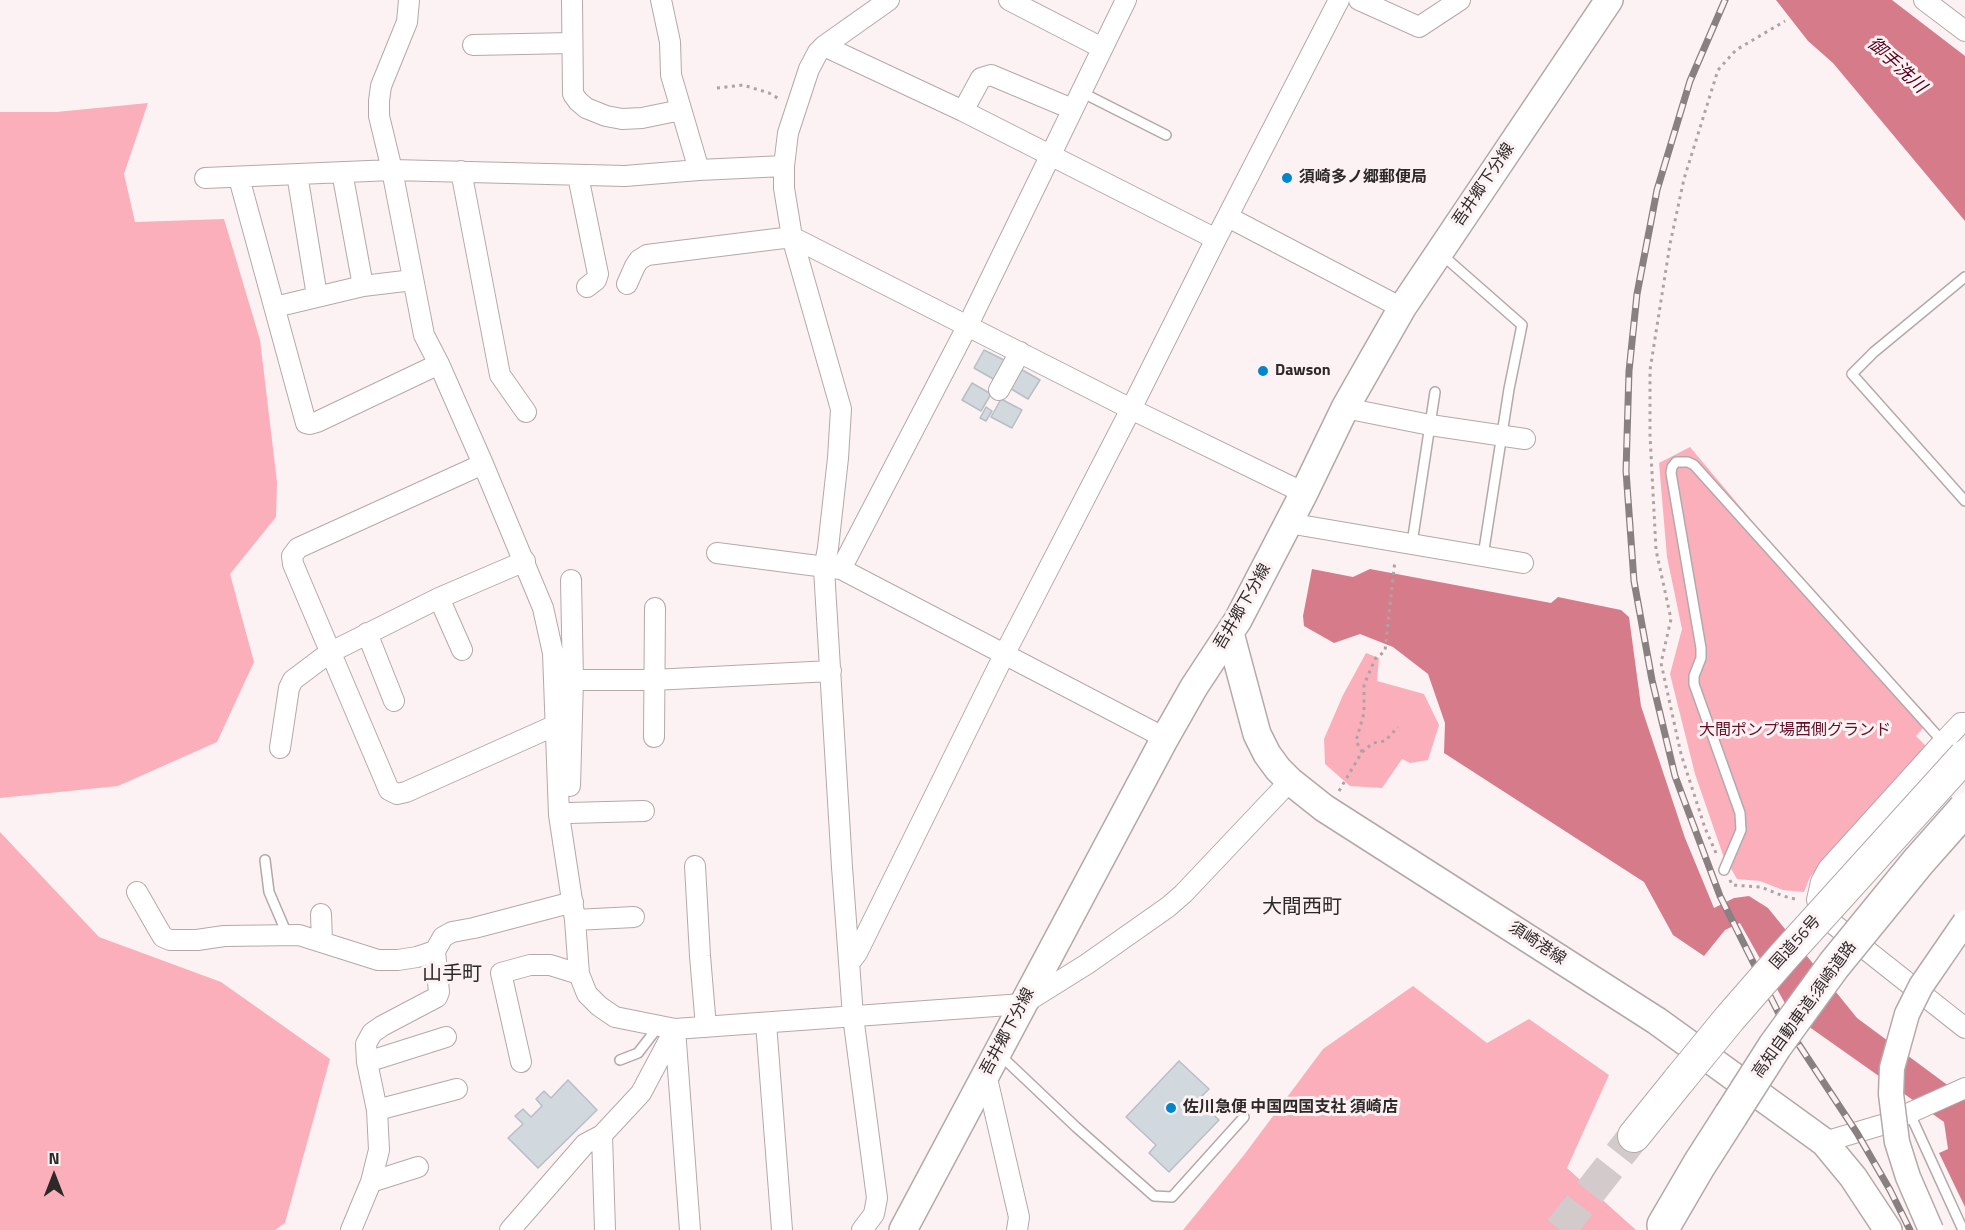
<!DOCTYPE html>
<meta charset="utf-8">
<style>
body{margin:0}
#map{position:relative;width:1965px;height:1230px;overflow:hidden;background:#fdf2f3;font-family:"Titillium Web",sans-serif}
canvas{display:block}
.north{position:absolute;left:24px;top:1146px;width:60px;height:60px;-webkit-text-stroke:4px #fdf2f3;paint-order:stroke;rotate:0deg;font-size:16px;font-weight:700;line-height:24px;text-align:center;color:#2d2929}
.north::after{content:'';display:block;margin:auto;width:21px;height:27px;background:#2d2929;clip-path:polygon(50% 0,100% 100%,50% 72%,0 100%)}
</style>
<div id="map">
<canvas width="1965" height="1230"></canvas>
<div class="north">N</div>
</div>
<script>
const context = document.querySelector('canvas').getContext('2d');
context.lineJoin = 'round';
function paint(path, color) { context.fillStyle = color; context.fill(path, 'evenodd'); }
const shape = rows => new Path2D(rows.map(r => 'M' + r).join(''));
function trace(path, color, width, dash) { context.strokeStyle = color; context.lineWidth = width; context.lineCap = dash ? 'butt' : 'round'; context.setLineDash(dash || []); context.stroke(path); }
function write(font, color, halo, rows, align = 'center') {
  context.font = font + ' "Titillium Web","Noto Sans JP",sans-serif'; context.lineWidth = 6; context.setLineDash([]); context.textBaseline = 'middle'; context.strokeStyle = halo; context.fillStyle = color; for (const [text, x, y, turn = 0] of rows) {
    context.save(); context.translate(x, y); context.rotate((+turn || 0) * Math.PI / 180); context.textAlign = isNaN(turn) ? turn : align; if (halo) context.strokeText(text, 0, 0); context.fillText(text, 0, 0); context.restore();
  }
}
const green = shape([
 [148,103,124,174,135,222,224,219,260,340,277,482,276,517,230,574,254,662,217,742,118,786,0,798,0,112,56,112],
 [1690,447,1826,609,1931,719,1916,736,1926,746,1810,877,1804,892,1783,890,1760,881,1737,879,1723,855,1695,774,1670,674,1682,629,1667,557,1659,463],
 [1366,653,1379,658,1377,681,1424,694,1439,725,1428,760,1410,763,1402,759,1382,788,1350,786,1325,764,1324,739,1343,695],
 [0,832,99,937,221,982,330,1059,285,1223,275,1230,0,1230],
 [1413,986,1487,1043,1529,1019,1609,1075,1567,1168,1636,1230,1183,1230,1244,1155,1323,1049]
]);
const water = shape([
 [1776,0,1892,0,1965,56,1965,221,1833,63,1808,41],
 [1312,569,1353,577,1370,569,1551,603,1558,597,1621,610,1629,617,1641,706,1685,838,1714,908,1734,898,1749,896,1768,908,1857,1018,1965,1098,1965,1207,1939,1153,1948,1149,1944,1122,1791,1014,1740,923,1725,930,1704,956,1673,935,1644,882,1444,753,1445,723,1428,674,1393,647,1360,634,1334,643,1304,626,1303,616]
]);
const building = shape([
 [984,350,1006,361,995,380,974,368,984,350],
 [1019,368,1040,380,1028,399,1008,387,1019,368],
 [972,383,991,394,981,411,962,400,972,383],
 [1001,399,1022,410,1012,428,991,417,1001,399],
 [986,407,992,411,986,421,980,418,986,407],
 [1179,1061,1209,1089,1198,1100,1219,1120,1169,1172,1149,1153,1156,1145,1126,1117,1179,1061],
 [568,1080,597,1110,538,1168,508,1138,523,1124,515,1116,523,1109,531,1117,542,1106,536,1099,544,1091,551,1098,568,1080]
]);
const trunkTunnel = shape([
 [1560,1230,1634,1136]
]);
const path = shape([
 [717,88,743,85,769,93,781,100],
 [1362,752,1373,743,1385,741,1398,727],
 [1339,791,1362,752,1356,741,1364,713,1364,685,1375,659,1385,651,1395,560],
 [1716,853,1705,828,1681,754,1661,663,1671,619,1656,550,1650,435,1650,370,1670,244,1684,179,1718,70,1736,50,1785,21],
 [1730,880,1732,885,1761,887,1783,896,1799,900]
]);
const service = shape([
 [1081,92,1166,135],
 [1440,253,1522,325,1509,389,1483,556],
 [1965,277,1874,352,1852,374,1965,501],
 [1412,543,1435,392],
 [265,860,269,892,287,934],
 [1724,870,1741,830,1740,813,1694,684,1694,676,1701,658,1701,648,1671,473,1672,467,1676,462,1688,462,1694,465,1943,742],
 [999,1054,1076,1127,1154,1196,1172,1197,1244,1117],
 [620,1060,638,1053,658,1027],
 [1910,1114,1963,1230]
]);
const minor = shape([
 [409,0,407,22,381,86,379,101,379,116,392,170,424,335,439,364,483,464,543,608,553,653,559,815,575,920,579,974,587,994,599,1006,615,1017,675,1029,1023,1004,1087,964,1168,907,1183,894,1290,781],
 [572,0,573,94,578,101,586,108,606,116,622,119,642,118,681,110],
 [661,0,670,42,671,75,699,170],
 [1009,0,1102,48],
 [1359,0,1419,27,1460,0],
 [1924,0,1965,31],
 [473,45,572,43],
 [824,46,963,111,1216,239],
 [963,111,981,78,991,75,1072,109],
 [461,171,500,375,526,412],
 [342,172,363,286],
 [297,174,317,296],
 [578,176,598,274,596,280,587,287],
 [205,178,392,170,625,176,699,170,784,166],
 [239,178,306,423,310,424,317,422,439,364],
 [1228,217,1402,308],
 [627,284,635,266,639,260,647,255,792,237,1131,409,1304,493],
 [275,307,363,286,413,280],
 [999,390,1020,352],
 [1345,408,1430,425,1525,439],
 [483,464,298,548,292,556,293,564,389,790,397,794,406,792,556,725],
 [1288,523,1523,563],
 [717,553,841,569,1165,738],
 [841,569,968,325,1126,0],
 [439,598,462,650],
 [367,633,394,701],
 [573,680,653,680,831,671],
 [1965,723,1961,723,1943,742,1828,869,1821,882,1817,900,1822,915,1965,1028],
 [654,737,655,608],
 [280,748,289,688,293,680,329,653,439,598,525,561],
 [570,786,573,680,571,580],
 [559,815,569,813,644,811],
 [695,866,700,956,706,1027],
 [137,892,157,927,163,937,170,940,197,940,224,936,299,935,378,960,398,960,417,957,435,951,443,937,452,932,474,928,573,902],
 [321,914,322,942],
 [575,920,634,917],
 [850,962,857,953,1004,655,1131,409,1216,239,1339,0],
 [766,1023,782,1230],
 [675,1029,690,1230],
 [367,1062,446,1037],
 [521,1062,501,973,530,965,550,965,579,974],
 [986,1074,1019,1217,1017,1230],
 [377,1110,457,1089],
 [602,1135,605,1230],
 [1824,1142,1885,1124,1965,1088],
 [371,1182,418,1167],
 [351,1230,371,1182,379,1150,377,1110,367,1062,366,1044,372,1033,382,1026,437,997,439,992,435,951],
 [510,1230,585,1144,602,1135,641,1093,675,1029],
 [862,1230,874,1214,877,1198,853,1016,842,867,824,569,828,548,838,458,841,409,792,237,784,188,784,166,788,133,809,69,818,52,824,46,889,0]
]);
const secondary = shape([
 [1230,633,1257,734,1267,754,1278,769,1290,781,1324,808,1657,1021,1824,1142,1853,1177,1888,1230],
 [903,1230,1165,738,1194,687,1238,620,1304,493,1345,408,1374,357,1402,308,1609,0]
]);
const trunk = shape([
 [1634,1136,1680,1079]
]);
const motorway = shape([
 [1664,1225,1699,1165,1731,1115]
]);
const rail = shape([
 [1725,0,1690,81,1657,190,1637,294,1629,371,1626,471,1634,581,1652,680,1675,776,1720,896,1780,1016,1857,1133,1890,1190,1910,1230]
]);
const tertiaryBridge = shape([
 [1931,1230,1908,1177,1897,1142,1891,1094,1892,1068,1907,1014,1921,986,1965,922]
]);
const trunkBridge = shape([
 [1680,1079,1730,1018,1784,956,1965,756]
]);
const motorwayBridge = shape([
 [1731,1115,1775,1046,1834,965,1918,862,1965,809]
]);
const markers = [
 [1287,178,6,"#0185cc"],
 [1263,371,6,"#0185cc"],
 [1171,1108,6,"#0185cc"]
];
const poiNames = [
 ["須崎多ノ郷郵便局",1299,178],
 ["Dawson",1275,371],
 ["佐川急便 中国四国支社 須崎店",1183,1108]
];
const streetNames = [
 ["吾井郷下分線",1484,185,-56],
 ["吾井郷下分線",1243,607,-60],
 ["国道56号",1796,943,-48],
 ["須崎港線",1537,944,33],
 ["高知自動車道;須崎道路",1805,1010,-54],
 ["吾井郷下分線",1008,1032,-62]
];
const parkNames = [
 ["大間ポンプ場西側グランド",1795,731]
];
const waterNames = [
 ["御手洗川",1896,66,43]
];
const quarterNames = [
 ["大間西町",1302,908],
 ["山手町",452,975]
];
paint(green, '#faafba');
paint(water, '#d67b8a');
paint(building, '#d1d9df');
trace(building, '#b7bec5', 1.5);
trace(trunkTunnel, '#d3cacb', 32, [32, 16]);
trace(service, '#b4a9aa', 12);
trace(minor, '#b4a9aa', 22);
trace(secondary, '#b4a9aa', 30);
trace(trunk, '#b4a9aa', 34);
trace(motorway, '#b4a9aa', 36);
trace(path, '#aca4a4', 3, [3, 4.5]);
trace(service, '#fff', 9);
trace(minor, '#fff', 20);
trace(secondary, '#fff', 27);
trace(trunk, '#fff', 32);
trace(motorway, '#fff', 33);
trace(rail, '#888081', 7);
trace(rail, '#fdf2f3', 4.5, [14]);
trace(tertiaryBridge, '#b4a9aa', 27, []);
trace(trunkBridge, '#b4a9aa', 34, []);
trace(motorwayBridge, '#b4a9aa', 36, []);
trace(tertiaryBridge, '#fff', 24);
trace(trunkBridge, '#fff', 32);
trace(motorwayBridge, '#fff', 33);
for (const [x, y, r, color] of markers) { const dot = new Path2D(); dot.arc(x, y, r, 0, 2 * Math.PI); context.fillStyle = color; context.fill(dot); trace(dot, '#fdf2f3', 2); }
write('bold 16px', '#2d2929', '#fdf2f3', poiNames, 'left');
write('16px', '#2d2929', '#fdf2f3', streetNames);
write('16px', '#620f28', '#fdf2f3', parkNames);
write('italic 18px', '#53001d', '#fdf2f3', waterNames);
write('20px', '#2d2929', '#fdf2f3', quarterNames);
</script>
